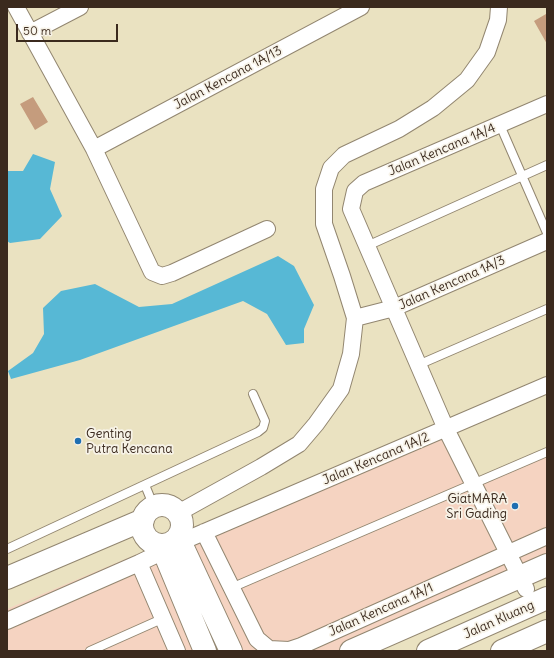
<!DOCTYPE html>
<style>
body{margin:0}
#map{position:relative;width:554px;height:658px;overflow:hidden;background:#eae2c1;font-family:Delius,sans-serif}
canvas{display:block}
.frame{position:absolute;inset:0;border:8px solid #3b2a1e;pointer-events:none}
.scale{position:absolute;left:16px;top:24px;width:102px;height:18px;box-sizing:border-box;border:2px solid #3b2a1e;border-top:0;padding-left:5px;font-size:12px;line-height:14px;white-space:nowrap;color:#3b2a1e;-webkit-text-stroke:3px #f7f3e8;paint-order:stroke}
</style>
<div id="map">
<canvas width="554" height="658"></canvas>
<div class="frame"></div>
<div class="scale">50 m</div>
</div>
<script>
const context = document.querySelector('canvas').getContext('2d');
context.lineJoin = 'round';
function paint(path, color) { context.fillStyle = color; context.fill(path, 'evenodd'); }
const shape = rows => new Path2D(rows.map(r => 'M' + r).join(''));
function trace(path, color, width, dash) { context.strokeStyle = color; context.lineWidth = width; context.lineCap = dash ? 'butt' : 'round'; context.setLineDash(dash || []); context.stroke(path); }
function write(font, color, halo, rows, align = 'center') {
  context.font = font + ' Delius,sans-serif'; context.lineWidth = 3.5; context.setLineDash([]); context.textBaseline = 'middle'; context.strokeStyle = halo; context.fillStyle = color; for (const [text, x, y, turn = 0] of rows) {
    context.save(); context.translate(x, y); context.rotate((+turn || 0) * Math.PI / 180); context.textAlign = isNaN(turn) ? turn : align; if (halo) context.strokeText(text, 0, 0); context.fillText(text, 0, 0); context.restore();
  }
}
const built = shape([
 [446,424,473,487,547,455,547,564,346,651,7,651,7,609]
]);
const water = shape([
 [33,154,55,162,50,189,62,216,40,239,10,243,7,241,7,171,23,171],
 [278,256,294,266,314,305,304,329,304,343,286,345,267,314,243,301,80,360,11,379,8,371,33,353,44,334,43,308,61,291,95,284,139,307,172,304]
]);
const building = shape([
 [546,14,547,15,547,44,534,21],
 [33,97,48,122,35,130,20,104]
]);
const lane = shape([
 [500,125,547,233],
 [367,246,547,165],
 [418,365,547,309],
 [145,485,154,507],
 [7,549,258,432,263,428,265,421,253,394],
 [231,588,547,452],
 [90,651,164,618]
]);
const street = shape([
 [16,7,94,149,152,272,162,276,172,273,267,229],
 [30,33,80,7],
 [94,149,361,7],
 [355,318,394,308,547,241],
 [178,513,261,467,299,444,316,424,341,389,351,354,355,318,342,276,324,224,324,189,331,168,344,155,399,129,433,108,467,80,487,52,498,20,499,7],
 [204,532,257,639,269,649,289,650,301,646,547,536],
 [181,542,547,385],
 [139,563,177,651],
 [526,589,446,429,351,209,355,191,364,183,547,104],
 [7,621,139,563,164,551]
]);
const secondary = shape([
 '142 525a20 20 0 1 1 40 0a20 20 0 1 1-40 0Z',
 [178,537,231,651],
 [161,545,205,651],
 [7,578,143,520],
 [351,651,547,565]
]);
const highway = shape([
 [428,651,547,598],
 [502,651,547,631]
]);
const markers = [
 [78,441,4,"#1f6fb2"],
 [515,506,4,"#1f6fb2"]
];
const streetNames = [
 ["Jalan Kencana 1A/13",228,78,-28],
 ["Jalan Kencana 1A/4",442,150,-23],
 ["Jalan Kencana 1A/3",452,283,-24],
 ["Jalan Kencana 1A/2",376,459,-23],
 ["Jalan Kencana 1A/1",381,610,-24],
 ["Jalan Kluang",499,620,-24]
];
const poiNames = [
 ["Genting",86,434],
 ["Putra Kencana",86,449],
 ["GiatMARA",507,499,"right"],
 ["Sri Gading",507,514,"right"]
];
paint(built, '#f5d3c1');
paint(water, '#57b8d5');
paint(building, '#c59c7d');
trace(lane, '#928670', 10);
trace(street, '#928670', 18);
trace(secondary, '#928670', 24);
trace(highway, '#928670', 24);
trace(lane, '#fff', 8);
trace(street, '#fff', 16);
trace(secondary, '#fff', 22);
trace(highway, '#fff', 22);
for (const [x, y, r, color] of markers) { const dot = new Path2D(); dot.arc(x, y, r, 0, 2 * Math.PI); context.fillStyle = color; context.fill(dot); trace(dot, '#f7f3e8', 1.5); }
write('13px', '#3b2a1e', '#f7f3e8', streetNames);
write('13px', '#3b2a1e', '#f7f3e8', poiNames, 'left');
</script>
